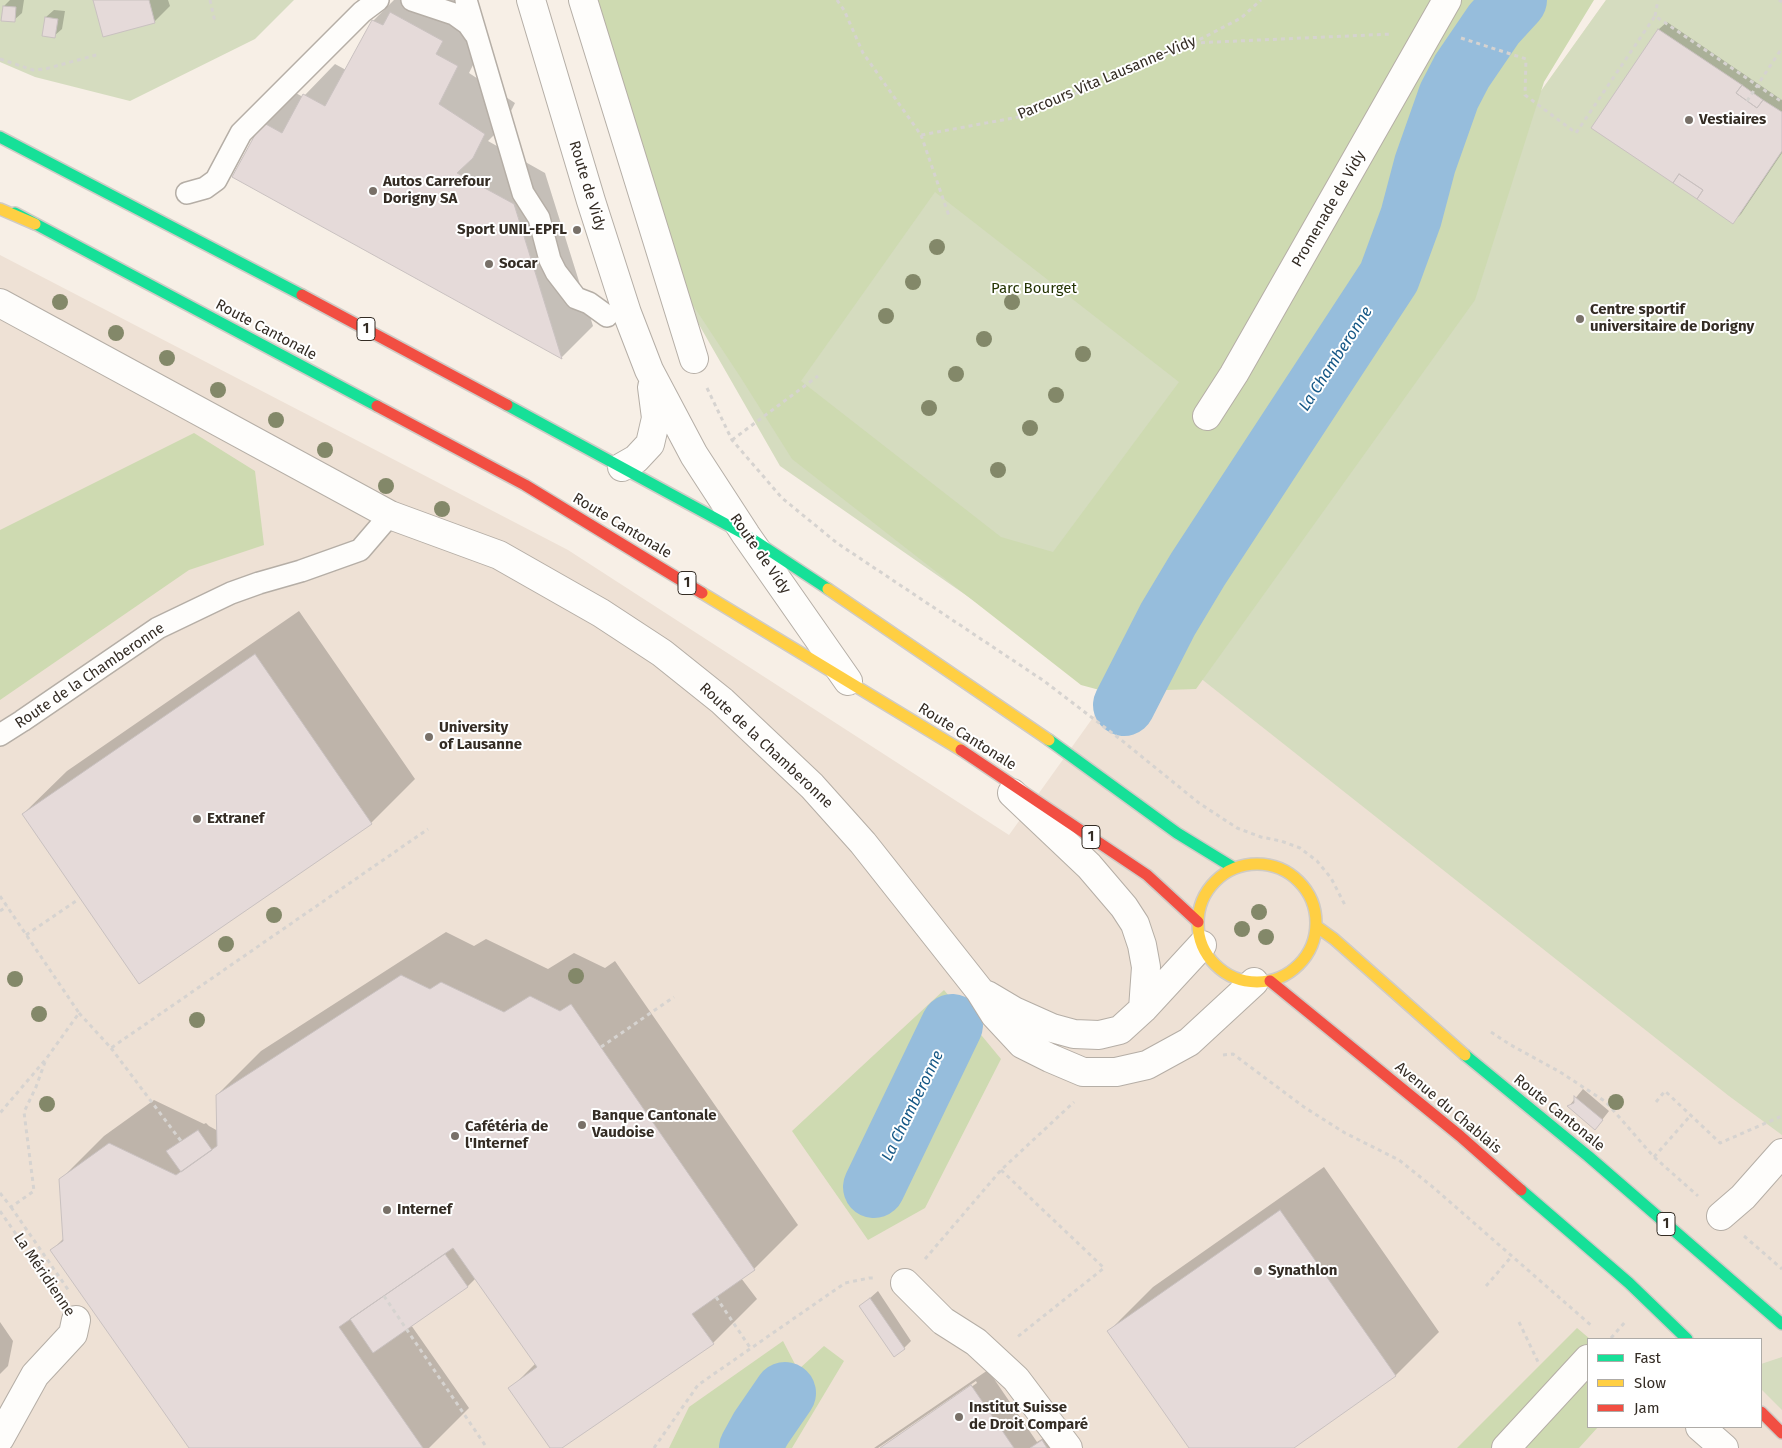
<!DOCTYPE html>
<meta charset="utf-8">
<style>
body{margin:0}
#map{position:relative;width:1782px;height:1448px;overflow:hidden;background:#f7efe6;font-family:"Fira Sans",sans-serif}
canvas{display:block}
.legend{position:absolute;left:1587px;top:1338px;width:175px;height:90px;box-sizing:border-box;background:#fff;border:1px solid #aeaba7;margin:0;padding:6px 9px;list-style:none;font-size:15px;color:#342c24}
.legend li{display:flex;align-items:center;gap:10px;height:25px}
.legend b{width:25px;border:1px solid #aeaba7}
</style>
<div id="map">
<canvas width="1782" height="1448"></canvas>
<ul class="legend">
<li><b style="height:6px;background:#16e098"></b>Fast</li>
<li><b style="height:6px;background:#ffcf43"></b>Slow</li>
<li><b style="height:6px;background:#f24e42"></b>Jam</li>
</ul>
</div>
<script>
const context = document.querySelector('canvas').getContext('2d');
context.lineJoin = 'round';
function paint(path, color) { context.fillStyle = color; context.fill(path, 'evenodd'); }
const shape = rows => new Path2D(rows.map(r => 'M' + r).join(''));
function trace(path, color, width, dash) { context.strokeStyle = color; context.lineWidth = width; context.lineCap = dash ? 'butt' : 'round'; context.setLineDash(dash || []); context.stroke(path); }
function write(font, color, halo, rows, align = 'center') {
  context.font = font + ' "Fira Sans",sans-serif'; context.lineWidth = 4; context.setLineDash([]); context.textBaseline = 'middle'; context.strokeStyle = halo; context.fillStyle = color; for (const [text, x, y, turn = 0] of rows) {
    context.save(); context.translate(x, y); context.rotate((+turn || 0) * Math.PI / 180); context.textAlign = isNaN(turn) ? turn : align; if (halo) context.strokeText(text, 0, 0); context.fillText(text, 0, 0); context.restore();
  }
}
const education = shape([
 [1606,0,1782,0,1782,1448,0,1448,0,255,568,550,1009,835],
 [1588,1339,1761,1339,1761,1427,1588,1427]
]);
const green = shape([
 [0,0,294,0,255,39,130,101,35,77,0,62],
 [592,0,1516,0,1201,566,1606,0,1782,0,1782,1135,1729,1096,1156,643,1124,705,780,466,678,288],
 [1782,1357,1782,1410,1761,1389,1761,1364]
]);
const forest = shape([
 [597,0,1594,0,1544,82,1475,300,1196,689,1107,692,1081,685,792,459,741,378,681,287],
 [935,192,1179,382,1053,552,1001,537,801,381],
 [194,433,255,471,264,545,189,570,0,700,0,530],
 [944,990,1001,1059,925,1208,868,1240,792,1131],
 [1577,1328,1590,1339,1588,1339,1588,1427,1598,1427,1579,1448,1457,1448],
 [783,1341,798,1370,824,1346,844,1361,792,1448,669,1448,689,1407]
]);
const shadow = shape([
 [10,0,24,0,22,13,14,20,3,19,4,6],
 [95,0,168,0,170,6,154,22],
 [394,0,456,0,473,10,466,23,488,35,469,73,515,103,504,125,488,141,545,173,593,326,562,357,233,176,263,123,294,92,303,97,335,64,346,70,373,21],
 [54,10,65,11,62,29,54,36,46,17],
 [1667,22,1782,100,1782,153,1741,214,1733,222,1593,128,1659,29],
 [299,611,415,779,371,823,23,814,67,771],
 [446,932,474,946,486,939,548,969,574,953,605,968,615,961,798,1225,754,1269,741,1278,757,1299,713,1343,560,1448,551,1448,510,1389,536,1363,476,1278,468,1286,411,1325,469,1408,429,1448,190,1448,52,1250,64,1238,60,1180,104,1136,154,1100,204,1124,206,1123,209,1126,218,1131,217,1095,261,1051],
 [1583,1089,1609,1111,1602,1120,1569,1106],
 [1324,1167,1439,1332,1395,1376,1292,1448,1191,1448,1109,1331,1153,1287],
 [878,1291,911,1341,904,1348,861,1306],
 [0,1322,13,1341,8,1366,0,1374],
 [988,1370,1037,1442,1050,1434,1060,1448,882,1448,977,1383,976,1381,878,1448,874,1448]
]);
const river = shape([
 [1124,705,1168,619,1198,569,1389,277,1411,217,1425,164,1449,96,1462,71,1494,24,1516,0],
 [874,1187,952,1025],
 [750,1448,761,1428,785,1393]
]);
const building = shape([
 [93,0,149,0,155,23,103,37,93,0],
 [3,6,16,7,15,22,1,21,3,6],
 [390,12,443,41,436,54,458,66,439,104,485,134,473,158,457,173,514,204,562,359,232,177,262,122,282,133,303,94,325,106,372,20,383,25,390,12],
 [45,17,58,19,55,38,42,36,45,17],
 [1658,29,1742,85,1736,93,1757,108,1763,100,1782,112,1782,151,1733,224,1697,199,1703,190,1679,174,1673,183,1591,128,1658,29],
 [1742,85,1763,100,1757,108,1736,93,1742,85],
 [1679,174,1703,190,1697,199,1673,183,1679,174],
 [255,654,372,824,139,984,22,814,255,654],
 [401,975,430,989,441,982,504,1012,530,996,560,1011,571,1004,755,1270,692,1314,714,1344,562,1448,550,1448,508,1388,537,1367,453,1248,339,1327,423,1448,189,1448,50,1250,63,1241,59,1179,109,1143,176,1175,217,1146,216,1095,401,975],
 [1574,1096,1603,1120,1595,1130,1567,1106,1574,1103,1574,1096],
 [198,1130,212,1150,181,1172,166,1151,198,1130],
 [1280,1210,1396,1376,1294,1448,1189,1448,1107,1331,1280,1210],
 [445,1254,468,1287,373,1353,350,1319,445,1254],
 [870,1298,905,1349,894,1357,859,1306,870,1298],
 [971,1385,1014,1448,880,1448,971,1385],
 [1042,1440,1047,1448,1030,1448,1042,1440]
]);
const path = shape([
 [210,0,215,22],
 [837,0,844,10,863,53,921,135,1024,116,1193,43,1241,18,1261,0],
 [1779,0,1782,2],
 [1655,16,1658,0],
 [1461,38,1526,59,1525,95,1576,133,1655,16,1782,102],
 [1193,43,1392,34],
 [0,59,33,70,45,69,100,54],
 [1747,101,1782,48],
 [921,135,949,216],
 [707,388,732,440,782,498,837,543,1044,681,1120,739,1199,803,1237,828,1261,837,1281,841,1300,848,1317,861,1331,878,1346,907],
 [732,440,818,376],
 [0,896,79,1013,46,1059,0,1113],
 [0,911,7,906],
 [26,935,79,899],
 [79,1013,111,1048,428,829],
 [1491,1032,1509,1044,1560,1072,1606,1102,1654,1157,1698,1196],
 [601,1047,674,997],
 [111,1048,181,1141],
 [1223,1055,1233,1054,1304,1107,1345,1133,1399,1160,1434,1188,1593,1327],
 [1656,1102,1665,1091,1720,1143,1782,1116],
 [1654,1157,1690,1116],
 [1001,1170,1104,1268,1016,1338],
 [0,1193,11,1207,34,1191,24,1112,36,1087,45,1062],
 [11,1207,69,1291],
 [0,1211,58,1295],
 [1744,1236,1782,1269],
 [925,1259,1001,1170,1074,1102],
 [1486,1286,1512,1256],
 [384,1296,487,1448],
 [716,1297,751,1349],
 [1519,1322,1539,1364],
 [1611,1338,1625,1322],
 [654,1448,698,1385,845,1283,869,1278,875,1278]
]);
const lane = shape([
 [412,0,454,14,468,24,475,34],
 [466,0,523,193,539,218,550,260,556,272,576,298,589,303,607,316],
 [187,193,205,188,216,180,241,133,362,12,378,0],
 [0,735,22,721,158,628,231,593,259,583,301,571,360,550,390,515]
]);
const street = shape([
 [531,0,591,201,627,313,649,370,694,455,746,535,848,681],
 [583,0,694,359],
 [0,303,390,515,499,555,601,613,662,653,722,701,812,786,863,843,980,991,995,1015,1022,1044,1050,1058,1083,1072,1116,1072,1147,1065,1189,1042,1254,982],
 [1207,416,1234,374,1447,0],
 [622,467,636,459,650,444,656,418,652,387],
 [1012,793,1089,866,1124,907,1135,924,1142,945,1146,967,1143,1009],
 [987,995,1014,1011,1052,1028,1074,1034,1099,1035,1120,1030,1143,1009,1202,945],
 [1721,1216,1743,1197,1782,1153],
 [905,1283,943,1321,976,1342,1016,1379,1068,1448],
 [1700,1427,1724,1448],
 [0,1438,35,1375,73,1334,76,1320],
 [1506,1448,1588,1359]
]);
const fast = shape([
 [0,137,302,295],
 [15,213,377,406],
 [507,405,746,535,828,589],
 [1049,740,1177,833,1234,868],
 [1465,1055,1588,1156,1782,1324],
 [1521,1190,1629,1283,1687,1339]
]);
const slow = shape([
 [0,209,35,224],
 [828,589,1049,740],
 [702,593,961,750],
 '1198 923a59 59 0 1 1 118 0a59 59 0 1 1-118 0Z',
 [1316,926,1334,939,1465,1055]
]);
const jam = shape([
 [302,295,507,405],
 [377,406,525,485,702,593],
 [961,750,1147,875,1198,922],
 [1270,981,1460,1136,1521,1190],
 [1761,1412,1782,1433]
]);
const trees = [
 [937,247],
 [913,282],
 [60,302],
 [1012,302],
 [886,316],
 [116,333],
 [984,339],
 [1083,354],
 [167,358],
 [956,374],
 [218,390],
 [1056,395],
 [929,408],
 [276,420],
 [1030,428],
 [325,450],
 [998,470],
 [386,486],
 [442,509],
 [1259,912],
 [274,915],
 [1242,929],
 [1266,937],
 [226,944],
 [576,976],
 [15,979],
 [39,1014],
 [197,1020],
 [1616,1102],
 [47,1104]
];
const markers = [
 [1689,120,5,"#787068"],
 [373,191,5,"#787068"],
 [577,230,5,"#787068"],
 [489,264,5,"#787068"],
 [1580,319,5,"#787068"],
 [429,737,5,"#787068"],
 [197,819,5,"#787068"],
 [582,1125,5,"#787068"],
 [455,1136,5,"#787068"],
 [387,1210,5,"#787068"],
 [1258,1271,5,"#787068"],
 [959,1417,5,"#787068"]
];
const shields = [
 [366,329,18],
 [687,583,18],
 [1091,837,18],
 [1666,1224,18]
];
const shieldNames = [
 ["1",366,329],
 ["1",687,583],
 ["1",1091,837],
 ["1",1666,1224]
];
const streetNames = [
 ["Parcours Vita Lausanne-Vidy",1107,78,-23],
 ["Route de Vidy",587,186,73],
 ["Promenade de Vidy",1329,209,-60],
 ["Route Cantonale",266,330,28],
 ["Route Cantonale",622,526,31],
 ["Route de Vidy",760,554,55],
 ["Route de la Chamberonne",90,676,-34],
 ["Route Cantonale",967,737,32],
 ["Route de la Chamberonne",766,746,43],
 ["Avenue du Chablais",1448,1108,40],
 ["Route Cantonale",1559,1113,39],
 ["La Méridienne",44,1275,56]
];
const poiNames = [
 ["Vestiaires",1699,120],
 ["Autos Carrefour",383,182],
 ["Dorigny SA",383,199],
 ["Sport UNIL-EPFL",567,230,"right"],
 ["Socar",499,264],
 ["Centre sportif",1590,310],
 ["universitaire de Dorigny",1590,327],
 ["University",439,728],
 ["of Lausanne",439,745],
 ["Extranef",207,819],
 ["Banque Cantonale",592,1116],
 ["Vaudoise",592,1133],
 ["Cafétéria de",465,1127],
 ["l'Internef",465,1144],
 ["Internef",397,1210],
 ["Synathlon",1268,1271],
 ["Institut Suisse",969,1408],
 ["de Droit Comparé",969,1425]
];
const parkNames = [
 ["Parc Bourget",1034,289]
];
const waterNames = [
 ["La Chamberonne",1336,359,-57],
 ["La Chamberonne",913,1106,-64]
];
paint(education, '#eee1d5');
paint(green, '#d5dcbf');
paint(forest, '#cedab1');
paint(shadow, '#0003');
trace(river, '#96bddc', 62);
paint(building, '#e5dad9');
trace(building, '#c9c1c0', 1);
trace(lane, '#b5aea6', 24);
trace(street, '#b5aea6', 30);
trace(fast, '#cfcbc6', 14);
trace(slow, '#cfcbc6', 14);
trace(jam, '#cfcbc6', 14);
trace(path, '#d6d3d0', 3, [4, 4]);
trace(lane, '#fefdfb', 21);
trace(street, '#fefdfb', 28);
trace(fast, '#16e098', 11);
trace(slow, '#ffcf43', 11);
trace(jam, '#f24e42', 11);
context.fillStyle = '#838869';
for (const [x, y] of trees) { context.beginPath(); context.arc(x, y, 8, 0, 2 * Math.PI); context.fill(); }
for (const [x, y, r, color] of markers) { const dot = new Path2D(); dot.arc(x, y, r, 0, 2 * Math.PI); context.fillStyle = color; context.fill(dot); trace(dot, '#fff', 2); }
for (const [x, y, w] of shields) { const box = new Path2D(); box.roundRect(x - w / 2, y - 11.5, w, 23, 4); context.fillStyle = '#fff'; context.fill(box); trace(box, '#342c24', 1); }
write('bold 14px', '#342c24', null, shieldNames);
write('15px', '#342c24', '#fff', streetNames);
write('bold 15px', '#342c24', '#fff', poiNames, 'left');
write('15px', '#243403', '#fff', parkNames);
write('italic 16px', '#165886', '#fff', waterNames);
</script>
